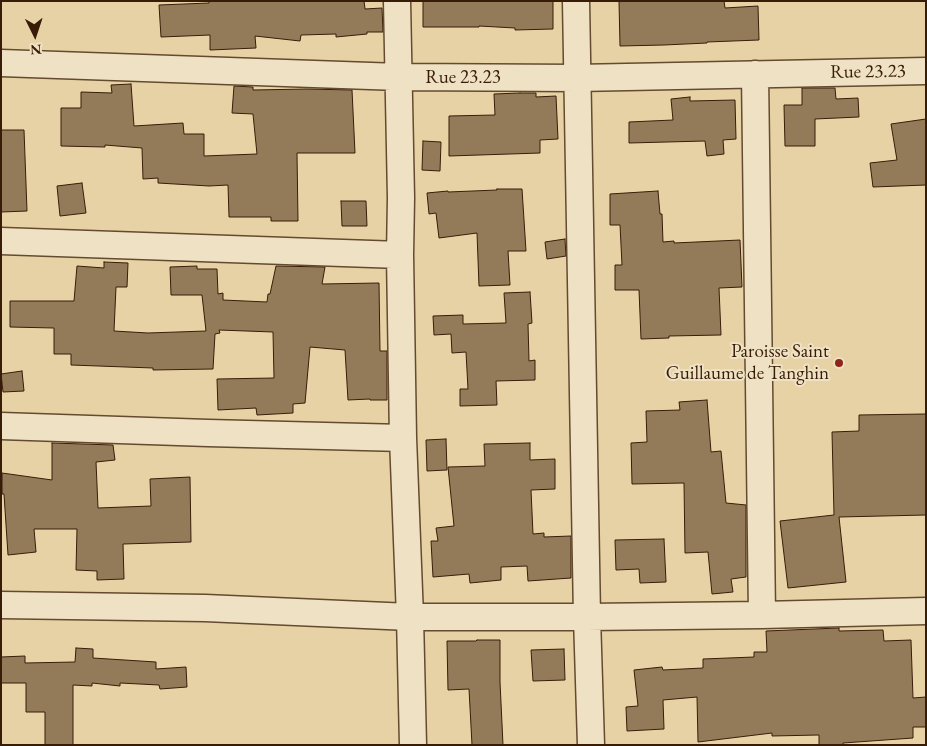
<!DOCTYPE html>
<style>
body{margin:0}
#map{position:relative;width:927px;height:746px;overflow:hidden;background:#e7d2a5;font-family:"EB Garamond",serif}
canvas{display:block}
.frame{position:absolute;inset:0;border:2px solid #391c08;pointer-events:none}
.north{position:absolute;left:10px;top:10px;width:50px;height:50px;-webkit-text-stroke:4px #efe2c4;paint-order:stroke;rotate:176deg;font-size:14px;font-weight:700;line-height:20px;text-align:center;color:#391c08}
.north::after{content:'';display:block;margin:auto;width:18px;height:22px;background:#391c08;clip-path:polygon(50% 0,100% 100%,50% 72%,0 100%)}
</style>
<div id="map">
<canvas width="927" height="746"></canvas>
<div class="frame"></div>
<div class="north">N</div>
</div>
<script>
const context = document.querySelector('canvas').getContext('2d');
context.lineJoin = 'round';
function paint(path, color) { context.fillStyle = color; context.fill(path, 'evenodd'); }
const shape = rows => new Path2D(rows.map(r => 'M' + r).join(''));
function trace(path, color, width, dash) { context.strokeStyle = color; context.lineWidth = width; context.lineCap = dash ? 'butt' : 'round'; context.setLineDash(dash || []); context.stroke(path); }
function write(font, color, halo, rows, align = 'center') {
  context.font = font + ' "EB Garamond",serif'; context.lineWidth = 4; context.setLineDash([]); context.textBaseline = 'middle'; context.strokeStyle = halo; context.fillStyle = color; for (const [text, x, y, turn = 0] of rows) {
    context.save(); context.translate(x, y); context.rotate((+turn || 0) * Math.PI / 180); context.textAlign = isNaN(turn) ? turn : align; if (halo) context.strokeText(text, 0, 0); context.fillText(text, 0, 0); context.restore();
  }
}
const building = shape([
 [209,1,364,1,365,9,382,8,383,32,367,32,367,34,336,37,336,34,301,35,300,41,255,36,256,48,210,50,210,35,161,37,159,5,209,3,209,1],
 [423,1,553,1,553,29,515,30,515,28,479,26,479,27,423,27,423,1],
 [619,1,724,1,725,8,758,6,759,40,707,42,707,43,664,45,620,46,619,1],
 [131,84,134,126,183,123,184,134,204,134,204,156,257,154,253,114,232,113,234,86,253,87,253,90,307,89,352,90,355,153,297,153,298,221,271,221,271,217,229,217,228,185,209,186,158,183,158,178,143,179,142,148,105,145,105,147,61,146,61,108,81,108,81,92,112,93,111,85,131,84],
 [802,88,835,88,836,99,858,98,859,117,815,119,815,146,785,146,784,105,802,105,802,88],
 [520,93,536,93,536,97,556,96,558,139,540,140,540,153,449,156,449,116,495,115,494,94,520,93],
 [690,97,690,101,735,100,736,139,723,140,724,154,707,156,705,141,629,143,629,122,673,120,671,99,690,97],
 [926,119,926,185,873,187,870,163,897,160,891,124,926,119],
 [1,130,24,130,27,211,1,212,1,130],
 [423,141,441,142,440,171,422,170,423,141],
 [82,183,86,213,60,216,57,186,82,183],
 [497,189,522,189,526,251,508,251,510,285,479,286,477,233,439,238,436,213,429,214,427,193,448,191,448,192,497,190,497,189],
 [658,191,660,214,662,214,663,242,674,241,674,243,740,240,742,287,719,288,721,335,669,336,669,338,641,339,639,290,615,290,615,265,622,265,620,225,610,225,610,194,658,191],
 [341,201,366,201,367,226,342,226,341,201],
 [565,239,566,256,547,259,545,242,565,239],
 [104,262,128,263,127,287,116,287,114,331,148,333,206,331,202,295,171,295,170,267,197,266,197,269,217,269,218,294,223,293,223,300,267,302,268,294,270,294,276,266,325,267,322,284,379,283,380,351,387,351,387,400,370,400,370,399,348,400,345,350,310,347,305,403,293,404,293,413,257,415,256,408,218,410,217,379,274,378,273,332,219,330,220,333,215,334,213,369,153,370,153,368,71,365,71,354,54,354,54,328,10,327,10,301,74,301,77,266,104,268,104,262],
 [530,292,532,323,528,324,529,361,535,360,535,380,496,381,497,405,460,406,460,389,468,389,466,352,452,353,451,334,434,335,433,316,463,315,463,324,506,323,504,293,530,292],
 [22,371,24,391,3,392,1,374,22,371],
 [707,400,711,452,721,451,726,503,746,505,746,577,731,579,733,592,712,594,708,552,685,553,684,483,632,484,631,443,647,442,646,411,680,410,679,402,707,400],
 [926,414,926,515,839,517,846,582,788,588,780,521,834,515,832,432,859,431,859,415,926,414],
 [446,439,447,470,427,471,426,440,446,439],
 [52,443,113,445,115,460,96,462,98,508,151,506,150,479,190,477,191,542,123,544,124,579,97,580,97,571,76,570,77,529,34,529,36,552,8,555,4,494,2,494,2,473,52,480,52,443],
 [530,443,530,460,555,459,555,489,531,490,533,534,544,533,544,537,571,536,571,578,528,581,527,566,501,567,501,580,470,583,469,574,433,577,431,541,438,541,436,528,454,526,448,467,485,466,484,444,530,443],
 [664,539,666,582,640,583,639,569,616,570,615,540,664,539],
 [839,628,839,631,883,630,884,641,911,640,913,698,926,697,926,727,913,727,913,738,843,743,843,745,819,745,819,735,772,736,772,733,698,742,697,697,663,700,664,729,627,731,626,707,638,706,634,670,662,667,663,670,703,668,703,659,754,657,754,652,767,652,766,631,839,628],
 [477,640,500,640,500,682,503,745,472,745,469,689,448,690,447,641,476,641,477,640],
 [76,648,93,649,93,658,156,662,156,669,186,667,187,687,160,689,159,685,120,683,120,686,92,683,92,686,73,685,73,745,45,745,45,712,26,712,26,683,1,683,1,657,25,656,25,663,75,662,76,648],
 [564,649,565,680,533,681,531,650,564,649]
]);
const street = shape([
 [397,1,401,198,400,255,403,438,410,617,413,745],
 [576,1,587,617,591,745],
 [1,63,399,77,577,78,926,71],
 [755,74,762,615],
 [1,241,400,255],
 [1,426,208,433,403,438],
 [1,605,205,608,410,617,587,617,762,615,926,611]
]);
const markers = [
 [839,363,5,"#8f2418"]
];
const streetNames = [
 ["Rue 23.23",868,72,-1],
 ["Rue 23.23",463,78]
];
const poiNames = [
 ["Paroisse Saint",829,352],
 ["Guillaume de Tanghin",829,374]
];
paint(building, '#937b5a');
trace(building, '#391c08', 1);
trace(street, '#644a2f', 29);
trace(street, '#efe2c4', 26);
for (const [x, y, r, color] of markers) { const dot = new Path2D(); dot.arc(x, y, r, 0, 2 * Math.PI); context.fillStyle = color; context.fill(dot); trace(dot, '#efe2c4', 2); }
write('19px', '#391c08', '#efe2c4', streetNames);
write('19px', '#391c08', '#efe2c4', poiNames, 'right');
</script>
